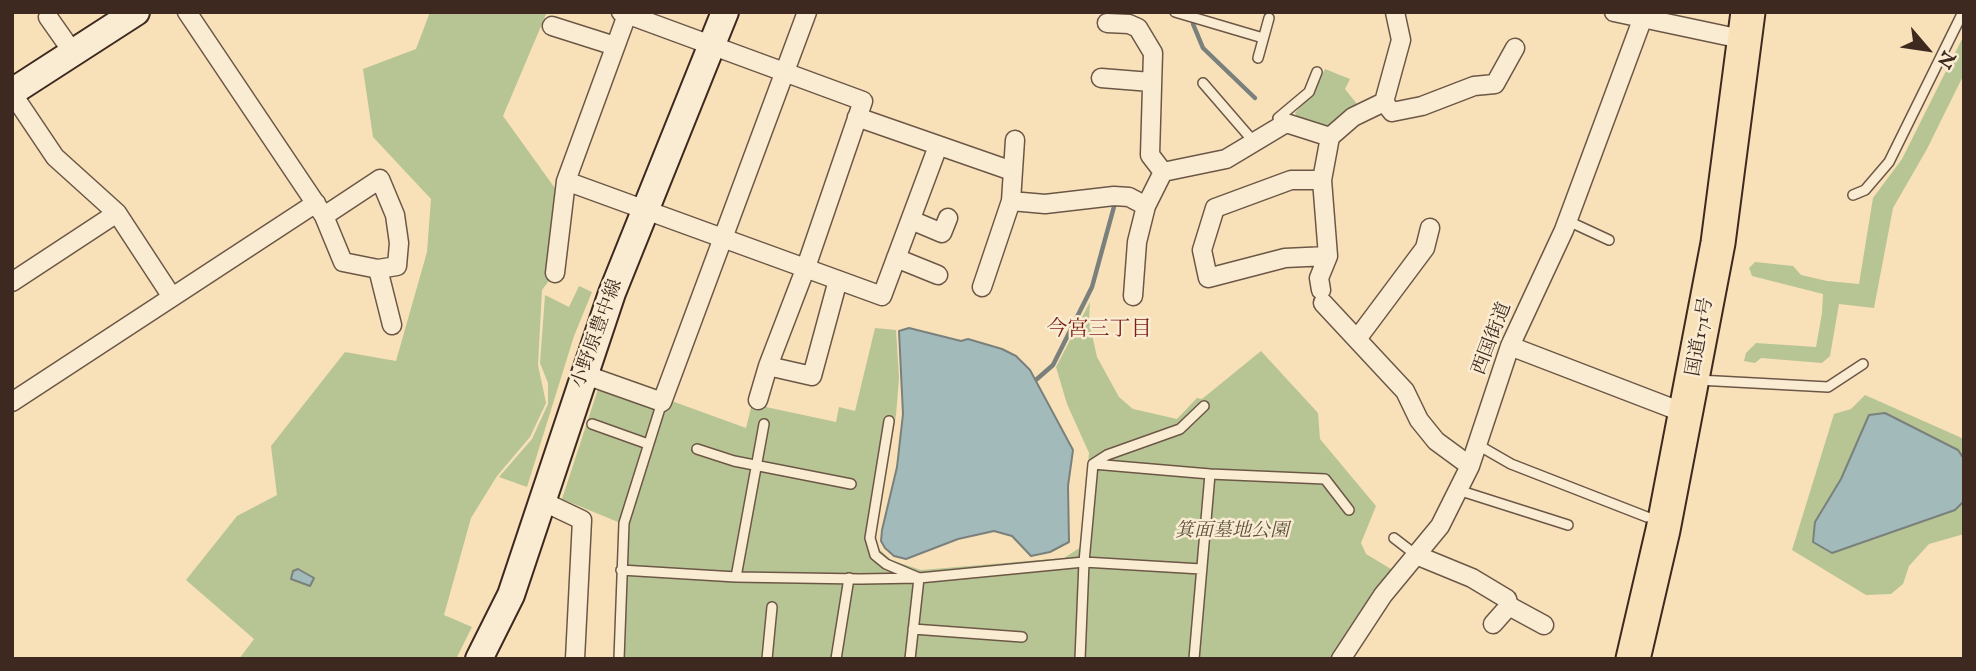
<!DOCTYPE html>
<meta charset="utf-8">
<style>
body{margin:0}
#map{position:relative;width:1976px;height:671px;overflow:hidden;background:#f8e1b9;font-family:"IM FELL English",serif}
canvas{display:block}
.frame{position:absolute;inset:0;border:14px solid #3e2921;pointer-events:none}
.north{position:absolute;left:1892px;top:14px;width:70px;height:70px;-webkit-text-stroke:5px #faecd2;paint-order:stroke;rotate:119deg;font-size:19px;font-weight:700;line-height:28px;text-align:center;color:#3e2921}
.north::after{content:'';display:block;margin:auto;width:24px;height:32px;background:#3e2921;clip-path:polygon(50% 0,100% 100%,50% 72%,0 100%)}
</style>
<div id="map">
<canvas width="1976" height="671"></canvas>
<div class="frame"></div>
<div class="north">N</div>
</div>
<script>
const context = document.querySelector('canvas').getContext('2d');
context.lineJoin = 'round';
function paint(path, color) { context.fillStyle = color; context.fill(path, 'evenodd'); }
const shape = rows => new Path2D(rows.map(r => 'M' + r).join(''));
function trace(path, color, width, dash) { context.strokeStyle = color; context.lineWidth = width; context.lineCap = dash ? 'butt' : 'round'; context.setLineDash(dash || []); context.stroke(path); }
function write(font, color, halo, rows, align = 'center') {
  context.font = font + ' "IM FELL English","Noto Serif JP",serif'; context.lineWidth = 5; context.setLineDash([]); context.textBaseline = 'middle'; context.strokeStyle = halo; context.fillStyle = color; for (const [text, x, y, turn = 0] of rows) {
    context.save(); context.translate(x, y); context.rotate((+turn || 0) * Math.PI / 180); context.textAlign = isNaN(turn) ? turn : align; if (halo) context.strokeText(text, 0, 0); context.fillText(text, 0, 0); context.restore();
  }
}
const green = shape([
 [430,12,547,12,503,116,562,198,555,273,542,290,538,365,546,403,530,437,497,476,471,518,444,615,472,627,456,659,239,659,254,639,186,580,237,516,277,495,271,446,345,352,396,361,427,252,431,199,373,137,363,69,416,49],
 [1964,35,1964,74,1927,149,1893,208,1874,308,1839,304,1830,356,1822,363,1761,358,1755,363,1744,361,1746,353,1756,343,1816,347,1822,313,1823,294,1752,276,1749,268,1755,262,1793,266,1801,275,1827,281,1859,284,1873,198,1902,159],
 [1325,69,1350,79,1345,89,1357,104,1328,127,1298,119,1295,113,1314,91],
 [579,286,592,292,574,336,527,487,499,477,532,439,548,404,548,383,540,363,545,295,569,307],
 [1090,302,1089,321,1097,357,1119,397,1133,409,1177,419,1197,398,1202,399,1261,351,1318,413,1320,439,1376,506,1361,543,1366,554,1396,572,1332,659,617,659,618,522,562,499,599,386,666,410,669,400,746,428,752,404,836,422,839,407,855,411,875,328,896,330,899,378,896,415,875,540,879,549,891,560,921,570,1064,558,1081,547,1089,453,1067,404,1056,367],
 [1865,395,1964,439,1964,534,1929,544,1909,566,1903,584,1891,594,1866,595,1792,550,1834,414,1851,409]
]);
const water = shape([
 [909,328,961,341,968,339,1002,349,1016,356,1030,370,1073,450,1068,486,1069,542,1050,552,1031,556,1012,536,994,531,958,539,906,559,894,556,885,548,881,541,882,530,897,467,903,414,899,331,909,328],
 [1885,413,1958,450,1964,459,1963,502,1955,510,1832,553,1813,542,1815,522,1841,479,1869,415,1885,413],
 [298,569,314,578,310,586,291,579,293,571,298,569]
]);
const stream = shape([
 [1193,24,1203,48,1255,98],
 [1037,379,1053,365,1092,287,1115,203]
]);
const lane = shape([
 [1175,12,1263,38],
 [1258,58,1269,18],
 [1203,83,1254,142],
 [1285,123,1278,118,1309,92,1317,72],
 [1853,195,1865,190,1889,162,1963,12],
 [1568,221,1609,240],
 [1698,380,1828,387,1863,364],
 [889,421,870,538,875,555,886,564,919,578,910,659],
 [592,424,648,444],
 [1478,445,1511,464,1647,517],
 [697,449,734,461,851,484],
 [1093,464,1107,455,1180,429,1204,406],
 [1458,490,1568,525],
 [1394,538,1416,555],
 [621,570,736,577,861,579,919,578,1084,562,1201,569],
 [736,577,764,424],
 [913,629,1022,637],
 [619,659,624,523,662,402],
 [767,659,772,607],
 [836,659,849,578],
 [1080,659,1084,562,1093,464,1210,474,1325,479,1349,510],
 [1194,659,1210,474]
]);
const street = shape([
 [187,12,324,216,343,262,378,269,397,266,399,243,395,215,380,179,324,216],
 [621,12,863,101,806,267,768,366,812,376,838,280],
 [1614,12,1746,40],
 [48,17,74,54],
 [552,26,615,46],
 [1101,78,1151,82],
 [12,93,55,157,117,213,172,297],
 [1384,102,1392,112,1422,106,1474,86,1495,84,1515,48],
 [857,117,1012,171],
 [1163,172,1226,159,1286,123,1330,137],
 [1322,180,1291,180,1215,208,1202,250,1208,278,1285,258,1328,256,1322,180,1330,137,1353,117,1384,102,1401,40,1395,12],
 [566,181,882,296,938,146],
 [1011,201,1045,204,1114,196,1129,197,1146,206,1163,172,1150,155,1153,53,1138,28,1129,24,1107,23],
 [911,220,942,233,948,218],
 [896,258,938,275],
 [378,269,392,325],
 [555,273,566,181,628,12],
 [12,282,117,213],
 [982,287,1011,201,1015,140],
 [1321,290,1319,278,1328,256],
 [1133,296,1137,242,1146,206],
 [1323,303,1405,391,1419,420,1436,441,1470,466],
 [1357,339,1425,248,1430,228],
 [1510,346,1687,414],
 [583,374,662,402,807,12],
 [758,400,768,366],
 [12,402,316,203],
 [542,501,582,520,575,659],
 [1416,555,1472,578,1507,599,1509,606,1544,625],
 [1493,624,1509,606],
 [1341,659,1383,595,1440,526,1470,466,1510,346,1564,230,1645,12]
]);
const secondary = shape([
 [12,92,136,12],
 [479,659,511,595,612,293,725,12]
]);
const highway = shape([
 [1633,659,1663,530,1718,243,1748,12]
]);
const streetNames = [
 ["小野原豊中線",598,334,-70],
 ["国道171号",1701,337,-80],
 ["西国街道",1493,339,-69]
];
const parkNames = [
 ["箕面墓地公園",1232,532]
];
const neighbourhoodNames = [
 ["今宮三丁目",1099,331]
];
paint(green, '#b7c494');
paint(water, '#a2bbba');
trace(water, '#7a817d', 2);
trace(stream, '#7a817d', 4.5);
trace(lane, '#6c5747', 12);
trace(street, '#6c5747', 21);
trace(secondary, '#3e2921', 30);
trace(highway, '#3e2921', 37);
trace(lane, '#faecd2', 9);
trace(street, '#faecd2', 18);
trace(secondary, '#faecd2', 26);
trace(highway, '#f8e1b9', 33);
write('19px', '#3e2921', '#faecd2', streetNames);
write('italic 19px', '#5c503e', '#faecd2', parkNames);
write('21px', '#7a1f14', '#faecd2', neighbourhoodNames);
</script>
